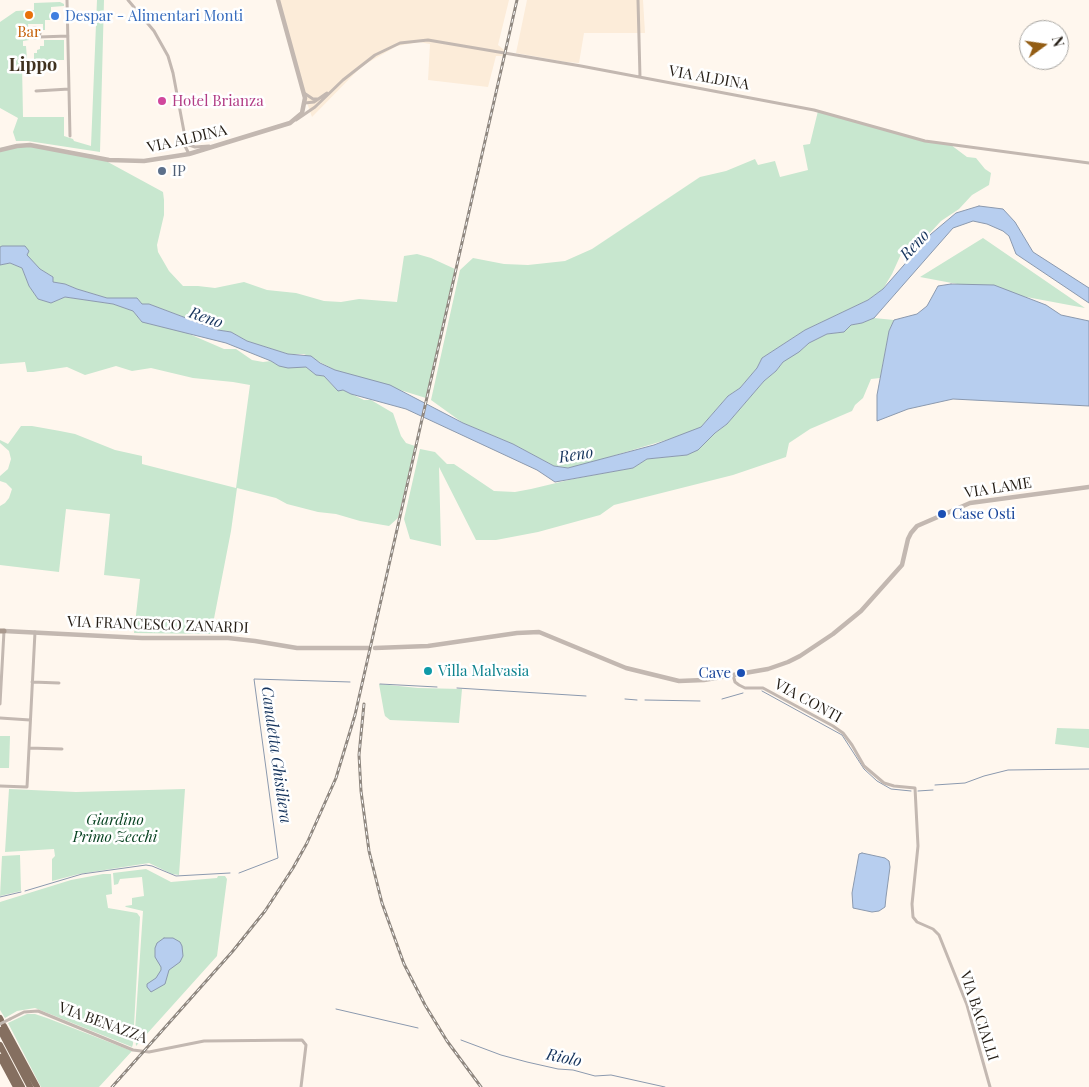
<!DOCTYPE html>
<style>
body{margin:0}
#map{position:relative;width:1089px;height:1087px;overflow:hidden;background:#fff7ee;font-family:"Playfair Display",serif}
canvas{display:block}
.north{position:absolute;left:1019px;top:20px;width:50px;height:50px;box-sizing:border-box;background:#fff;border:1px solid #a7a5a1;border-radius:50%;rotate:76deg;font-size:14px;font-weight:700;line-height:20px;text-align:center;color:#241d15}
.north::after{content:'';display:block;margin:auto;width:18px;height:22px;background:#935d14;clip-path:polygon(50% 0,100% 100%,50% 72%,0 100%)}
</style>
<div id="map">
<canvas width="1089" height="1087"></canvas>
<div class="north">N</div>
</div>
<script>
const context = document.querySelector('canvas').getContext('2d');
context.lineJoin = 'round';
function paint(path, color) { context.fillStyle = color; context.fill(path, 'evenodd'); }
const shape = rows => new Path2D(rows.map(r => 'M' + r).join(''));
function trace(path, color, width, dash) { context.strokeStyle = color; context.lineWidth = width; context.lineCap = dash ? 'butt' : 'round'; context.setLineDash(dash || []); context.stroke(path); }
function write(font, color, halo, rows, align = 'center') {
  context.font = font + ' "Playfair Display",serif'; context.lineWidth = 5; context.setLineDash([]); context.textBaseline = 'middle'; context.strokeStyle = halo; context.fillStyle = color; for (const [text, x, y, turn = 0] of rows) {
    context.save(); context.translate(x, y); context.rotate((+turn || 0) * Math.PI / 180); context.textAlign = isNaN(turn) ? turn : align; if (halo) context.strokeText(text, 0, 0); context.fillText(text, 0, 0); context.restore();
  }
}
const industrial = shape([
 [276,0,509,0,498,45,504,50,503,56,496,56,488,87,428,80,430,44,419,42,397,46,362,66,312,117,301,86],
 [527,0,643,0,645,33,584,33,579,63,566,62,516,53]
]);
const green = shape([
 [97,0,104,0,100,152,28,141,16,141,13,132,18,118,0,108,0,22,16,11,34,10,34,3,60,2,64,4,64,6,51,7,51,20,45,20,45,30,43,30,43,24,28,24,29,40,23,41,23,46,26,46,27,59,34,59,34,53,37,53,37,50,40,49,40,46,44,46,44,40,64,40,64,60,47,60,46,64,22,64,23,117,64,117,64,136,73,139,74,141,91,146],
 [818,111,904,136,951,145,967,157,976,158,985,169,991,173,989,185,972,195,959,209,941,221,928,235,902,252,892,274,883,289,868,300,805,330,762,358,757,368,740,388,728,396,701,427,686,434,589,463,568,468,554,466,513,444,463,423,431,400,460,270,473,258,504,264,528,265,565,261,592,249,700,177,726,171,755,159,758,165,775,161,780,177,808,170,803,145,810,144],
 [18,145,95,155,163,192,164,200,164,215,157,245,158,252,169,271,183,286,198,286,215,288,244,282,267,290,296,293,324,301,341,302,359,299,397,302,404,256,417,254,431,258,455,269,426,398,335,370,304,354,288,354,247,341,231,332,218,330,149,304,142,304,137,298,107,298,77,289,65,284,53,282,53,277,40,269,26,255,2,246,0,247,0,148],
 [983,238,1085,308,920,277],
 [10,263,22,268,29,286,38,299,51,303,65,297,113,304,133,311,142,322,187,333,224,349,236,349,252,360,263,362,271,361,279,366,306,367,316,375,324,376,335,388,343,390,364,400,371,400,393,413,401,436,406,443,415,446,398,518,389,526,360,521,336,514,318,512,287,504,276,498,237,488,231,531,211,634,134,633,140,579,104,575,110,514,66,509,59,572,0,565,0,506,5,503,9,498,12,489,6,483,0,481,0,476,8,469,11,459,9,451,0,443,0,440,8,444,21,426,32,426,60,431,75,434,115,450,142,456,142,464,236,488,250,385,233,382,193,378,151,368,132,371,116,366,85,375,67,367,33,372,27,372,25,362,0,364,0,265],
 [874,318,894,320,889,331,880,378,871,379,863,398,855,405,852,411,810,429,789,443,786,457,733,475,614,505,600,515,538,532,496,540,476,540,439,467,441,546,410,539,404,519,420,449,435,452,447,464,454,464,494,491,515,492,531,489,573,479,633,468,647,459,687,455,727,424,764,381,776,371,783,362,791,355,799,352,809,343,827,334,844,332,851,325,862,323],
 [379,684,418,688,462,689,459,723,390,720,385,716,384,712],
 [1057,728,1089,729,1089,748,1055,744],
 [0,736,10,736,9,768,0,768],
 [9,789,76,792,185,789,179,875,172,874,149,863,79,874,52,881,52,859,55,856,54,849,5,852],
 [20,855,21,891,0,896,2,856],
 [146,869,171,882,217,878,218,876,225,876,227,879,217,956,136,1046,135,1030,143,911,126,907,125,906,132,905,132,898,144,896,142,877,120,879,118,884,114,885,113,873],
 [103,874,111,874,112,894,106,895,108,908,137,913,140,917,133,1044,132,1047,35,1008,17,1011,5,1018,0,1010,0,902,71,880],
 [27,1014,35,1014,47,1018,132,1051,99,1087,41,1087,8,1023]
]);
const water = shape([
 [979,206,1003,209,1015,222,1033,252,1089,288,1089,303,1016,254,1009,236,1003,231,987,224,973,221,953,228,874,318,862,323,851,325,844,332,827,334,809,343,799,352,783,362,776,371,764,381,727,424,715,433,698,450,687,455,647,459,633,468,555,482,537,470,406,409,351,394,343,390,338,391,324,376,316,375,306,367,288,368,279,366,271,361,226,343,142,322,133,311,113,304,65,297,51,303,38,299,29,286,22,268,10,263,0,265,0,247,2,246,25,246,29,251,27,255,40,269,53,277,53,282,65,284,77,289,107,298,137,298,142,304,149,304,218,330,231,332,247,341,288,354,311,356,320,363,335,370,390,385,463,423,513,444,554,466,568,468,654,445,701,427,728,396,740,388,757,368,762,358,805,330,868,300,883,289,931,234,956,213,979,206],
 [951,284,994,285,1046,305,1061,315,1089,321,1089,406,953,399,908,409,877,421,877,395,889,331,894,320,917,314,927,306,938,286,951,284],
 [862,853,885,858,889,861,890,867,886,897,885,907,879,911,872,912,853,908,852,893,859,854,862,853],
 [164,938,173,938,180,942,182,946,183,956,180,962,169,970,165,984,151,992,147,987,147,984,156,978,161,970,161,967,155,957,155,948,157,943,164,938]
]);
const stream = shape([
 [380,684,437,687],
 [457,688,586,696],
 [762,691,842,735,864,769,877,781,891,789,911,791],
 [625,699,637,700],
 [722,699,743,693],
 [645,700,700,701],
 [935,785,965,783,984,776,1008,770,1089,769],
 [918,791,933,790],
 [239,873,278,858,254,679,350,682],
 [25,891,82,874,146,865,152,866,176,876,230,873],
 [0,897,21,892],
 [336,1009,418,1028],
 [461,1040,501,1055,527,1062,558,1069,573,1070,595,1076,611,1075,665,1087]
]);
const minor = shape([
 [67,0,70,136],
 [128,0,154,31,168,56,173,73,185,137,185,146,189,154],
 [638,0,640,77],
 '30 33a5 5 0 1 1 10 0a5 5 0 1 1-10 0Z',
 [39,37,68,36],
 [36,91,69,89],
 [304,93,313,99,318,99],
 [305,103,314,102,327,93],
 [296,120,315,107,343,80,375,55,400,43,428,40,581,66,814,110,925,141,1089,163],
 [189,145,195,147,209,146],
 [733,675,735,682,739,685,745,688,763,688,833,726,843,733,852,745,864,766,884,783,894,786,915,788,918,846,912,904,913,917,917,922,933,929,939,935,967,1005,990,1087],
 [32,682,59,683],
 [0,704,4,631],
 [0,718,30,720],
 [29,748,62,749],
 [0,786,27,787,35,632],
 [10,1019,24,1012,38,1011,133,1050,149,1052,204,1041,302,1040,306,1045,301,1087]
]);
const tertiary = shape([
 [0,150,17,146,30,145,109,160,144,161,189,154,290,123,302,113,305,98,278,0],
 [4,631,142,638,228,638,255,641,297,648,369,648],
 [375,648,428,646,517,633,539,632,626,668,679,681,704,680,768,669,788,662,800,656,833,634,861,611,902,565,908,539,911,533,917,526,970,503,1089,487]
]);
const secondary = shape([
 [0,631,4,631]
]);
const motorway = shape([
 [0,1018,1,1020],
 [4,1026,37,1087],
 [0,1030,30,1087],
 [0,1045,22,1087],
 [0,1057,16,1087]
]);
const rail = shape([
 [364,704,359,755,361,791,369,851,382,903,404,964,425,1005,447,1041,481,1087],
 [112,1087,232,952,265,911,293,868,307,843,336,778,355,715,517,0]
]);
const minorBridge = shape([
 [0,1024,10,1019]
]);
const markers = [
 [29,15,5,"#e8710a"],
 [55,16,5,"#3f7fe0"],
 [162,101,5,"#d1479c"],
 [162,171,5,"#5c6f8a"],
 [942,514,5,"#1a4fb4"],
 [428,671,5,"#0f9aa8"],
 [741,673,5,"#1a4fb4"]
];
const shopNames = [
 ["Despar - Alimentari Monti",65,16]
];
const foodNames = [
 ["Bar",29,32]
];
const streetNames = [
 ["VIA ALDINA",709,78,10],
 ["VIA ALDINA",187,139,-13],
 ["VIA LAME",998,488,-9],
 ["VIA FRANCESCO ZANARDI",158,625,2],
 ["VIA CONTI",808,701,29],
 ["VIA BACIALLI",979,1016,72],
 ["VIA BENAZZA",103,1023,20]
];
const hotelNames = [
 ["Hotel Brianza",172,101]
];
const serviceNames = [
 ["IP",172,171]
];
const transitNames = [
 ["Case Osti",952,514],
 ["Cave",731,673,"right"]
];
const cultureNames = [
 ["Villa Malvasia",438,671]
];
const parkNames = [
 ["Giardino",115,820],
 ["Primo Zecchi",115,837]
];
const waterNames = [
 ["Reno",915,245,-47],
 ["Reno",206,318,19],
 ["Reno",576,455,-9],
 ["Canaletta Ghisiliera",276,755,82],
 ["Riolo",564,1058,12]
];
const quarterNames = [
 ["Lippo",33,65]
];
paint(industrial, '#fcecd9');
paint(green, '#c8e7cf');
paint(water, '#b7ceef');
trace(water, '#8b99ae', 1);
trace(stream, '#8b99ae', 1);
trace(minor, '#c3b8b1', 3);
trace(tertiary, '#c3b8b1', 4.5);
trace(secondary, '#a9998e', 5);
trace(motorway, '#856f60', 6);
trace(rail, '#908880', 3);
trace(rail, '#fff', 1, [4]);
trace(minorBridge, '#c3b8b1', 3);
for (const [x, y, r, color] of markers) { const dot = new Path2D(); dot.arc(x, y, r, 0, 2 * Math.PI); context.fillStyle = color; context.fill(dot); trace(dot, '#fff', 2); }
write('15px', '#366cbe', '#fff', shopNames, 'left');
write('15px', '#c56008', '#fff', foodNames);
write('15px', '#241d15', '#fff', streetNames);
write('15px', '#b23c85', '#fff', hotelNames, 'left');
write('15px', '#4e5e75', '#fff', serviceNames, 'left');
write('15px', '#164399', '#fff', transitNames, 'left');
write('15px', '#0d838f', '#fff', cultureNames, 'left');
write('italic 15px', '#064220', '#fff', parkNames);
write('italic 16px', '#15335c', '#fff', waterNames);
write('bold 18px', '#403220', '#fff', quarterNames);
</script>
